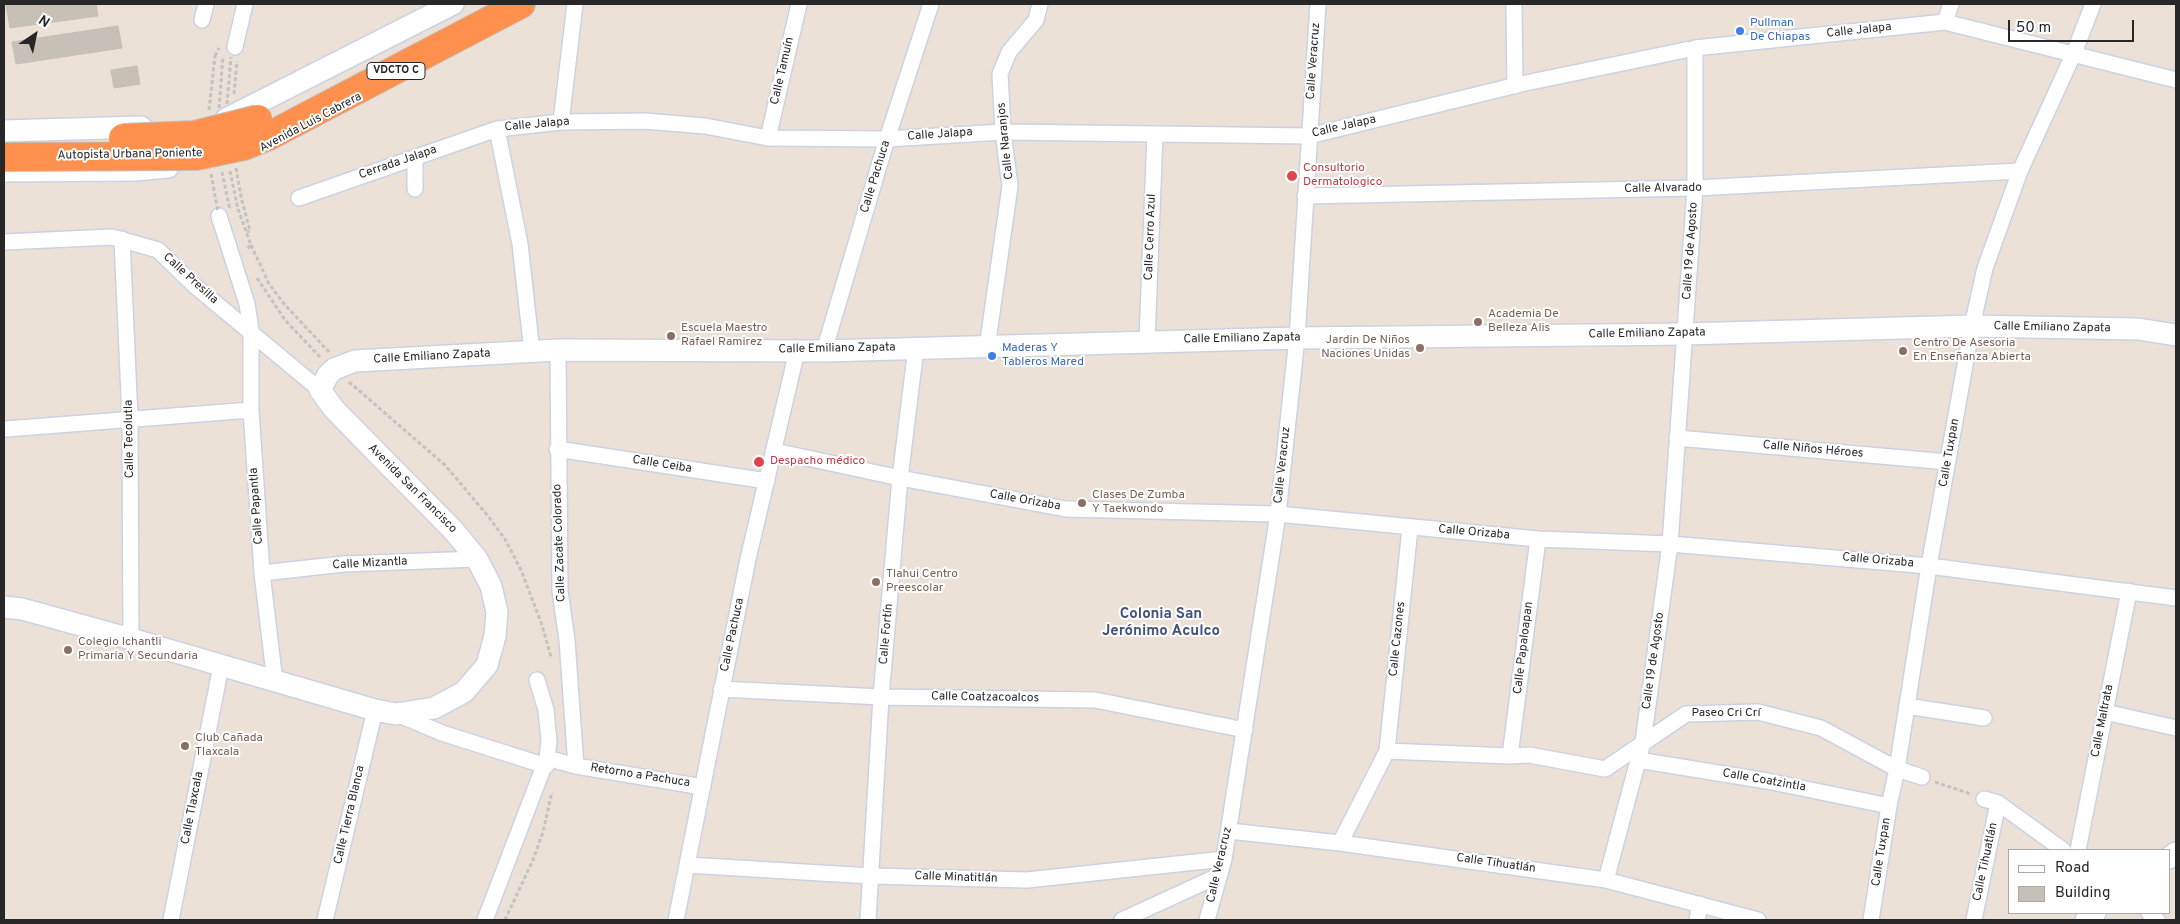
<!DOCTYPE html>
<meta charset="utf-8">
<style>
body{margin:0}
#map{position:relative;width:2180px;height:924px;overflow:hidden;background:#ece1d7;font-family:Overpass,sans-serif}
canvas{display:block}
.frame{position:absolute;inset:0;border:5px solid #272727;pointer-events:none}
.legend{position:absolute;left:2008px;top:849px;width:162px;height:65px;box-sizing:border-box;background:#fff;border:1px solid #a9a9a9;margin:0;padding:6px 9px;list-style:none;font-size:15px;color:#272727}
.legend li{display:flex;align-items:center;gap:10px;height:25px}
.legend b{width:25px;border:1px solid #a9a9a9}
.north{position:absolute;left:10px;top:10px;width:50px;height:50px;-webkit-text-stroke:4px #fff;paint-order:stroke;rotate:34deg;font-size:14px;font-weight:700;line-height:20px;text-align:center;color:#272727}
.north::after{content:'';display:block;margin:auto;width:18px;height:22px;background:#272727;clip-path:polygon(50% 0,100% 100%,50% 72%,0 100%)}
.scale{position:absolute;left:2008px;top:20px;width:126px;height:22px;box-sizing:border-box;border:2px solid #272727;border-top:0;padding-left:6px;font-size:15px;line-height:18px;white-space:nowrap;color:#272727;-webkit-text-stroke:4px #fff;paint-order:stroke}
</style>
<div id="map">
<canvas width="2180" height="924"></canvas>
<div class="frame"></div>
<ul class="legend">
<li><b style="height:6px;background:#fff"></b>Road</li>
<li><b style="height:14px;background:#c6c0b6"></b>Building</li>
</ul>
<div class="north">N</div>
<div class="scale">50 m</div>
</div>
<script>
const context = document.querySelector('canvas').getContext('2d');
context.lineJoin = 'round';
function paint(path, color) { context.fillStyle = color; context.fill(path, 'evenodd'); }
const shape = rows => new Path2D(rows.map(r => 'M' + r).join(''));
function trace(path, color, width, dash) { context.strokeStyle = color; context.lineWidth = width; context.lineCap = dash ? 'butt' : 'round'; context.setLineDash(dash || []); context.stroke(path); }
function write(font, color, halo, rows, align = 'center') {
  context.font = font + ' Overpass,sans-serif'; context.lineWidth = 4; context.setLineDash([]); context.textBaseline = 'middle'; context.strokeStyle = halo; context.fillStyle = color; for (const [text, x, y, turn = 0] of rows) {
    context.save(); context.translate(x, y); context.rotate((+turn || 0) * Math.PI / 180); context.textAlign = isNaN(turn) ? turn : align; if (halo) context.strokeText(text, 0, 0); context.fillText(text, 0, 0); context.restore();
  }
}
const building = shape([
 [18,4,96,4,98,16,10,28,6,5,18,4],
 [118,26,122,48,16,64,12,42,118,26],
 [137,66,140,84,114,88,111,70,137,66]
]);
const path = shape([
 [215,56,219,48],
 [234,94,237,61],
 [236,168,241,197,250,231,247,232],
 [238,209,251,245,246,250],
 [251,245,269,284,285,305,329,352],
 [257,278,285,320,320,357],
 [349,382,445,465,488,516,505,539,521,570,542,625,551,657],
 [1935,782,1971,794],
 [505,920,533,860,543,832,552,792]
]);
const street = shape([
 [1514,4,1515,86],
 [202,20,206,4],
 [1945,22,1951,4],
 [235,47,245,4],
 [561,122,575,4],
 [497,129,520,244,532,352],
 [768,138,799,4],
 [415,157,415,189],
 [1305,196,1695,188,2020,171],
 [299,198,497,129,561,122,645,121,705,126,768,138,887,139,1003,132,1309,136,1521,84,1695,48,1945,22,2176,80],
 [219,216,247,304,251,330,251,410,262,573,275,682],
 [122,239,130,418,131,639],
 [4,242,112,237,158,250,195,286,320,390],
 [1147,341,1155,134],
 [987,348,1010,186,1003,132,1000,74,1009,52,1036,20,1040,4],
 [558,350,560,591,567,640,576,766],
 [824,351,887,139,931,4],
 [6,429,251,410],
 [1677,438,1948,462],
 [557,449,767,481],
 [775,451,900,478,1066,509,1278,514,1538,539,1670,544,1929,566,2176,598],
 [262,573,344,564,477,559],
 [721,689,881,697,1095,700,1245,730],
 [1907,706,1984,718],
 [2105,712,2176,728],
 [397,714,442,733,546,766],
 [1387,751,1510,756,1529,755,1605,769,1686,714,1758,712,1821,728,1897,769,1922,777],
 [1510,756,1538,539],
 [547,758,576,766,703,787],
 [1638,760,1767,781,1889,806],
 [1984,799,1998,803,2063,850],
 [1229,831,1340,843,1606,880,1758,920],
 [1340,843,1387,751,1410,528],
 [2078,850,2129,591],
 [687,865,871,876,1027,880,1224,859],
 [1606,880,1643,742,1670,544,1695,188,1695,48],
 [2149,913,2157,920],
 [171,920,221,666],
 [325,920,375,710],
 [485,920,547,758,549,741,546,710,537,680],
 [676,920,748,559,797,351],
 [868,920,881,697,900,478,916,348],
 [1122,920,1220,875],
 [1207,920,1224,859,1278,514,1297,338,1318,4],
 [1697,920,1700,904],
 [1871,920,1889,806,1897,769,1929,566,1972,326,1985,268,2020,171,2074,53,2093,4],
 [1974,920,1998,803]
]);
const secondary = shape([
 [226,119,453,4],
 [4,131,141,127],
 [4,171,135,170,168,167],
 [4,607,22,609,131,639,375,710,396,714,434,708,464,692,487,665,495,636,497,612,491,586,477,559,454,531,378,454,334,409,320,390,328,375,334,369,355,361,558,350,824,351,1297,338,1685,334,1972,326,2138,329,2176,335],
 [2169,858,2176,853],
 [2086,920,2095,913]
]);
const highway = shape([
 [269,136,521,4]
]);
const pathBridge = shape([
 [227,104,231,57],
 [219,108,223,56],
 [209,110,215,56],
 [230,171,238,209],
 [222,172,230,210],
 [211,174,218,212]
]);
const highwayBridge = shape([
 [123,138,194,135,258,119],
 [4,157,196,156,244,146,269,136]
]);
const markers = [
 [1740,31,5,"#3f7fe0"],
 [1292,176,6,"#e0444e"],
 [1478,322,5,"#8d6e63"],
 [671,336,5,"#8d6e63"],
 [1420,348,5,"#8d6e63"],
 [1903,351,5,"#8d6e63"],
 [992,356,5,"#3f7fe0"],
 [759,462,6,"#e0444e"],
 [1082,503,5,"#8d6e63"],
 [876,582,5,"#8d6e63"],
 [68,650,5,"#8d6e63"],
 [185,746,5,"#8d6e63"]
];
const shields = [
 [396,71,58]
];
const shieldNames = [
 ["VDCTO C",396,71]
];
const shopNames = [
 ["Pullman",1750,24],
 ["De Chiapas",1750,38],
 ["Maderas Y",1002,349],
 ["Tableros Mared",1002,363]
];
const streetNames = [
 ["Calle Jalapa",1859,31,-6],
 ["Calle Veracruz",1314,61,-86],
 ["Calle Tamuín",783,71,-77],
 ["Avenida Luis Cabrera",311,123,-28],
 ["Calle Jalapa",537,125,-5],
 ["Calle Jalapa",1344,127,-13],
 ["Calle Jalapa",940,135,-4],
 ["Calle Naranjos",1006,141,-96],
 ["Autopista Urbana Poniente",130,155,-1],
 ["Cerrada Jalapa",398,163,-19],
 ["Calle Pachuca",876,177,-73],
 ["Calle Alvarado",1663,189,-1],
 ["Calle Cerro Azul",1151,237,-88],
 ["Calle 19 de Agosto",1691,251,-86],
 ["Calle Presilla",190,279,42],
 ["Calle Emiliano Zapata",2052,328,1],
 ["Calle Emiliano Zapata",1647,334,-1],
 ["Calle Emiliano Zapata",1242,339,-1],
 ["Calle Emiliano Zapata",837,349,-1],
 ["Calle Emiliano Zapata",432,357,-3],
 ["Calle Tecolutla",130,439,-91],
 ["Calle Niños Héroes",1813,450,5],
 ["Calle Tuxpan",1950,453,-80],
 ["Calle Ceiba",662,465,9],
 ["Calle Veracruz",1283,465,-84],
 ["Avenida San Francisco",412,489,45],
 ["Calle Orizaba",1025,501,10],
 ["Calle Papantla",257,506,-94],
 ["Calle Orizaba",1474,533,5],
 ["Calle Zacate Colorado",560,543,-92],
 ["Calle Orizaba",1878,561,5],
 ["Calle Mizantla",370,564,-3],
 ["Calle Fortín",887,634,-85],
 ["Calle Pachuca",733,635,-78],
 ["Calle Cazones",1398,639,-84],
 ["Calle Papaloapan",1524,648,-83],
 ["Calle 19 de Agosto",1654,661,-82],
 ["Calle Coatzacoalcos",985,698,1],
 ["Paseo Cri Crí",1726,714],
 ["Calle Maltrata",2103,721,-79],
 ["Retorno a Pachuca",640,776,9],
 ["Calle Coatzintla",1764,781,10],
 ["Calle Tlaxcala",193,808,-79],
 ["Calle Tierra Blanca",350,815,-77],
 ["Calle Tuxpan",1882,852,-81],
 ["Calle Tihuatlán",1986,862,-78],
 ["Calle Tihuatlán",1496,864,8],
 ["Calle Veracruz",1220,865,-77],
 ["Calle Minatitlán",956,878,2]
];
const healthNames = [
 ["Consultorio",1303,169],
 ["Dermatologico",1303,183],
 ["Despacho médico",770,462]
];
const educationNames = [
 ["Academia De",1488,315],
 ["Belleza Alis",1488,329],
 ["Escuela Maestro",681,329],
 ["Rafael Ramirez",681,343],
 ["Jardin De Niños",1410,341,"right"],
 ["Naciones Unidas",1410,355,"right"],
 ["Centro De Asesoria",1913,344],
 ["En Enseñanza Abierta",1913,358],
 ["Clases De Zumba",1092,496],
 ["Y Taekwondo",1092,510],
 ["Tlahui Centro",886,575],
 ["Preescolar",886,589],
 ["Colegio Ichantli",78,643],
 ["Primaria Y Secundaria",78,657],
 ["Club Cañada",195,739],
 ["Tlaxcala",195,753]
];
const quarterNames = [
 ["Colonia San",1161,615],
 ["Jerónimo Aculco",1161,632]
];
paint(building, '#c6c0b6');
trace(building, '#c7beb1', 1);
trace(street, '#ccd2e3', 18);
trace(secondary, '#ccd2e3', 24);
trace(highway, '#c3c3c3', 30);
trace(path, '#c3c3c3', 3, [4, 2.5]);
trace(street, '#fff', 15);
trace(secondary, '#fff', 21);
trace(highway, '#ff904e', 28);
trace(highwayBridge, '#c3c3c3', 30, []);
trace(pathBridge, '#c3c3c3', 3, [4, 2.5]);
trace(highwayBridge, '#ff904e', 28);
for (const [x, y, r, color] of markers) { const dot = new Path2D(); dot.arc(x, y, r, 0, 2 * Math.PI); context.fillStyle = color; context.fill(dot); trace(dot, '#fff', 2); }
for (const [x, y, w] of shields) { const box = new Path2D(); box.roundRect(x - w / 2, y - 8.5, w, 17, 4); context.fillStyle = '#fff'; context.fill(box); trace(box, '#272727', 1); }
write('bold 11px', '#272727', null, shieldNames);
write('12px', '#366cbe', '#fff', shopNames, 'left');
write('12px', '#272727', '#fff', streetNames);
write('12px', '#be3a42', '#fff', healthNames, 'left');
write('12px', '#785e54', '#fff', educationNames, 'left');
write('bold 15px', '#44517c', '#fff', quarterNames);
</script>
